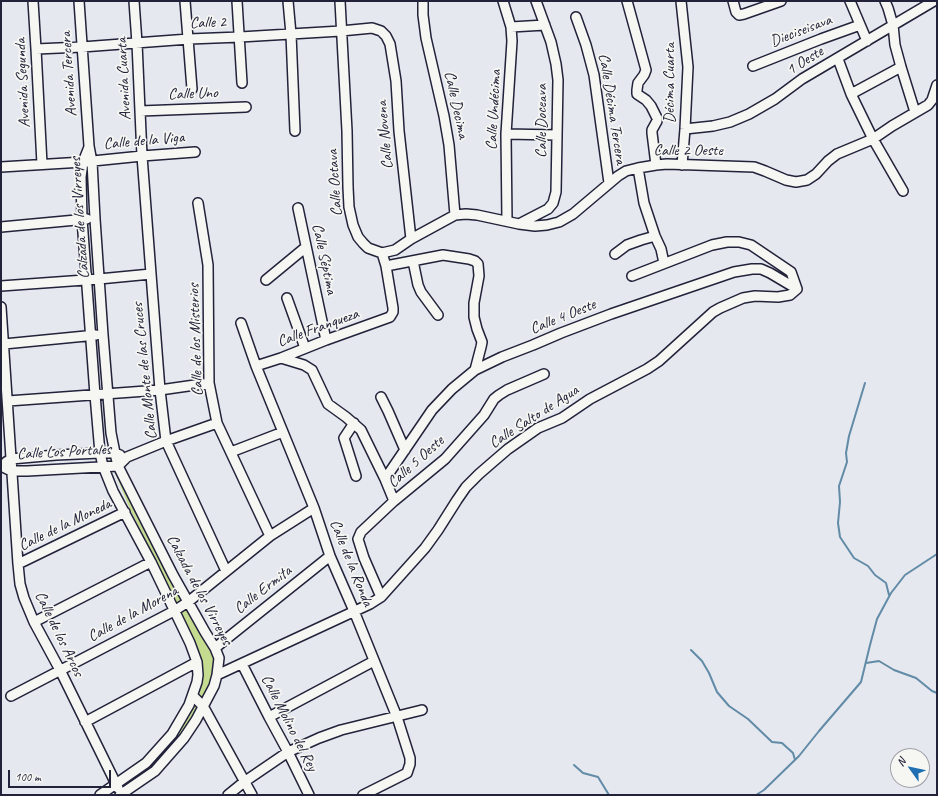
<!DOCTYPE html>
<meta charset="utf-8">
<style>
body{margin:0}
#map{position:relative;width:938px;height:796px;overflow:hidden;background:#e5e8ee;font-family:Caveat,sans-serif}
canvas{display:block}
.frame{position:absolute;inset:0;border:2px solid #22223b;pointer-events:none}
.north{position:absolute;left:890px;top:748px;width:40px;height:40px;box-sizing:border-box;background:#f6f6f2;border:1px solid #a1a1a9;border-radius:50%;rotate:303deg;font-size:11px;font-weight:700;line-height:16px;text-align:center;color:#22223b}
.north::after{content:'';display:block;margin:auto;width:14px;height:18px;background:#1f6fb2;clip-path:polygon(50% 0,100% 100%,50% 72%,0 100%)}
.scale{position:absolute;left:8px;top:770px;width:103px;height:18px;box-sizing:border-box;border:2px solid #22223b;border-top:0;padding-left:5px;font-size:12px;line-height:14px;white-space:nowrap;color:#22223b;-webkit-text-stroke:3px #f6f6f2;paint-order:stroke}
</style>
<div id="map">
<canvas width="938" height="796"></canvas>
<div class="frame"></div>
<div class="north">N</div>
<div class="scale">100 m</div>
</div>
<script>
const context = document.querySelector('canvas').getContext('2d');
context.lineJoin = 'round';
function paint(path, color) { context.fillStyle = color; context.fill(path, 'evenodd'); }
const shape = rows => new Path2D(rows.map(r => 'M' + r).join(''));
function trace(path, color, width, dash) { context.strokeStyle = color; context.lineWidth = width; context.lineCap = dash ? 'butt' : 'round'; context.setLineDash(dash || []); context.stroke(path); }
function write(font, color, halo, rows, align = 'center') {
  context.font = font + ' Caveat,sans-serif'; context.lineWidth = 3.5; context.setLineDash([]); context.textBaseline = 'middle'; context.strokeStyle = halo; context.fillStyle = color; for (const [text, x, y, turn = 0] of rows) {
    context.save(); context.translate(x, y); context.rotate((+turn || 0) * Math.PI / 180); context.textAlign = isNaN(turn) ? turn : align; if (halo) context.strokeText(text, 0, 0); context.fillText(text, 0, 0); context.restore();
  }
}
const green = shape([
 [117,455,187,598,222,652,215,687,158,771,126,792,119,782,147,763,192,703,200,658,155,559,129,507,108,456]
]);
const stream = shape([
 [865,383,849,436,846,453,847,462,839,486,840,502,838,523,840,537,854,558,868,566,875,575,886,583,889,595],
 [691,650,702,661,709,673,717,692,729,706,748,719,772,742,782,743,793,753,795,760],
 [866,663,879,661,894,670,916,678,932,691,937,693],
 [574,765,583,773,598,777,609,795],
 [756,795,764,790,799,756,819,731,861,682,870,645,877,619,891,593,905,575,937,554]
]);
const minor = shape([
 [33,1,36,49,42,164],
 [79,1,89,146,92,162,95,219,103,335,111,433,115,453,118,466,173,575,205,632,215,648,219,658,217,675,214,686,196,720,184,738,155,771,120,795],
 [134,1,137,43,142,156,151,274,160,390,166,441,226,571],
 [185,1,192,89],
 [237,1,242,83],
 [288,1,291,34,295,131],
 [423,1,423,15,426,38,444,116,449,145,455,215],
 [503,1,511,27,512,41,506,134,507,221],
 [627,1,646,70,644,75,638,83,637,90,637,94,646,100,651,106,657,118,657,121,652,130,652,133,656,165],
 [681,1,688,67,685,129,682,165],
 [733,1,736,12,739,15,744,14,781,1],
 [850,1,867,41],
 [885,1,888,8,893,25,895,45,901,67,915,112],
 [576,17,586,45,594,75,609,183],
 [511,27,545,25],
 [36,49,82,47,189,39,240,37,341,31,372,28,381,31,386,36,390,44,396,81,399,131,411,239],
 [838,59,851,94,873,139,903,191],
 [753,66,821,39,860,25],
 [851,94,901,67],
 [140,111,246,107],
 [685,129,713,126,730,122,749,114,775,99,802,79,934,1],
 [506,134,557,135],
 [89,147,83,162,81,177,82,219,95,395,100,453,103,466,113,491,151,562,190,643,197,662,198,675,197,682,189,705,172,734,146,763,100,795],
 [1,167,83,162,142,156,195,152],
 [638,168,644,203,655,236,661,249,664,263],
 [198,203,208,265,209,383,217,423,270,536],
 [298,208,326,340],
 [519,224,548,209,553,203,556,192,558,80,556,64,551,42,536,1],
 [1,227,87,219],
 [382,253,395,250,411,239,455,215,466,214,477,215,519,224,535,226,547,225,559,222,573,214,618,176,626,171,638,168,656,165,667,164,754,167,765,171,786,180,796,182,807,180,816,174,828,161,837,154,873,139,892,126,928,105,932,100,937,85],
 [615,254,627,245,641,240,655,236],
 [413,261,418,285,421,292,438,315],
 [386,266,443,255,469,259,475,261,478,264,479,276,474,303,474,317,477,329,482,342,481,347,475,370],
 [632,276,712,245,727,242,739,242,751,245,791,272,797,289],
 [266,280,306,247],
 [1,286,99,279,151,274],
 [287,298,305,348],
 [1,307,18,564,20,584,24,598,34,622,60,670,118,788],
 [241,323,256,366,314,508,330,556,354,611,397,717,410,758,410,764,407,773,363,795],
 [4,344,96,335],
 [281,358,304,365,312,370,328,404,346,417,361,430,385,479,394,501],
 [256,366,281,358,326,340,390,317,393,312,393,308,386,266,382,253,368,248,363,243,358,237,353,225,349,207,348,187,347,131,340,1],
 [381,397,388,411,405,450],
 [8,401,160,390,209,383],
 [354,423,344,438,356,476],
 [231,452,283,432],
 [6,462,11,459,56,455,100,453,115,453,120,455],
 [1,466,11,471,27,471,118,466,127,457,166,441,217,423],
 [385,479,432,410,452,389,475,370,502,357,533,345,561,333,611,314,734,272,752,269,761,269,770,273,797,289],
 [18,564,125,512],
 [381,597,364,558,358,539,361,532,394,501,445,459,484,415,494,399,499,395,507,390,544,374],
 [34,622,151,562],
 [215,648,330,556],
 [242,664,269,717,288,752,309,795],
 [217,675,370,604,381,597,425,548,438,530,457,500,466,487,479,474,494,461,508,449,538,428,562,418,590,399,647,369,659,361,713,312,720,308,743,298,755,296,778,297,790,295,797,289],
 [11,696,174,611,188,602,270,536,314,508],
 [193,696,203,706,252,795],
 [269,717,374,661],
 [85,722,197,662],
 [228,795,244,782,288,752,319,738,341,730,422,710]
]);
const streetNames = [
 ["Calle 2",208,23,-2],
 ["Dieciseisava",801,31,-21],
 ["1 Oeste",805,61,-32],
 ["Avenida Tercera",69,74,-94],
 ["Avenida Cuarta",124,79,-93],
 ["Avenida Segunda",23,83,-93],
 ["Décima Cuarta",670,83,-90],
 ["Calle Uno",193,94,-2],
 ["Calle Decima",456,105,78],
 ["Calle Décima Tercera",612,109,81],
 ["Calle Undécima",494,110,-87],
 ["Calle Doceava",542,121,-90],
 ["Calle Novena",385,135,-95],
 ["Calle de la Viga",144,141,-5],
 ["Calle 2 Oeste",688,151],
 ["Calle Octava",335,183,-94],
 ["Calzada de los Virreyes",80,218,-94],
 ["Calle Séptima",324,259,78],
 ["Calle 4 Oeste",563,317,-22],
 ["Calle Franqueza",318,328,-20],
 ["Calle de los Misterios",196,340,-92],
 ["Calle Monte de las Cruces",145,371,-96],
 ["Calle Salto de Agua",534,417,-33],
 ["Calle Los Portales",64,452,-3],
 ["Calle 5 Oeste",416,462,-42],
 ["Calle de la Moneda",65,525,-26],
 ["Calle de la Ronda",351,563,68],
 ["Calzada de los Virreyes",199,590,62],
 ["Calle Ermita",263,590,-38],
 ["Calle de la Morena",133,614,-29],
 ["Calle de los Arcos",59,634,64],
 ["Calle Molino del Rey",289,723,63]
];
paint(green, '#c5db90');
trace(stream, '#628ba7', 2);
trace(minor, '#22223b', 12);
trace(minor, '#f6f6f2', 9);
write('16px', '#22223b', '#f6f6f2', streetNames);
</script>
